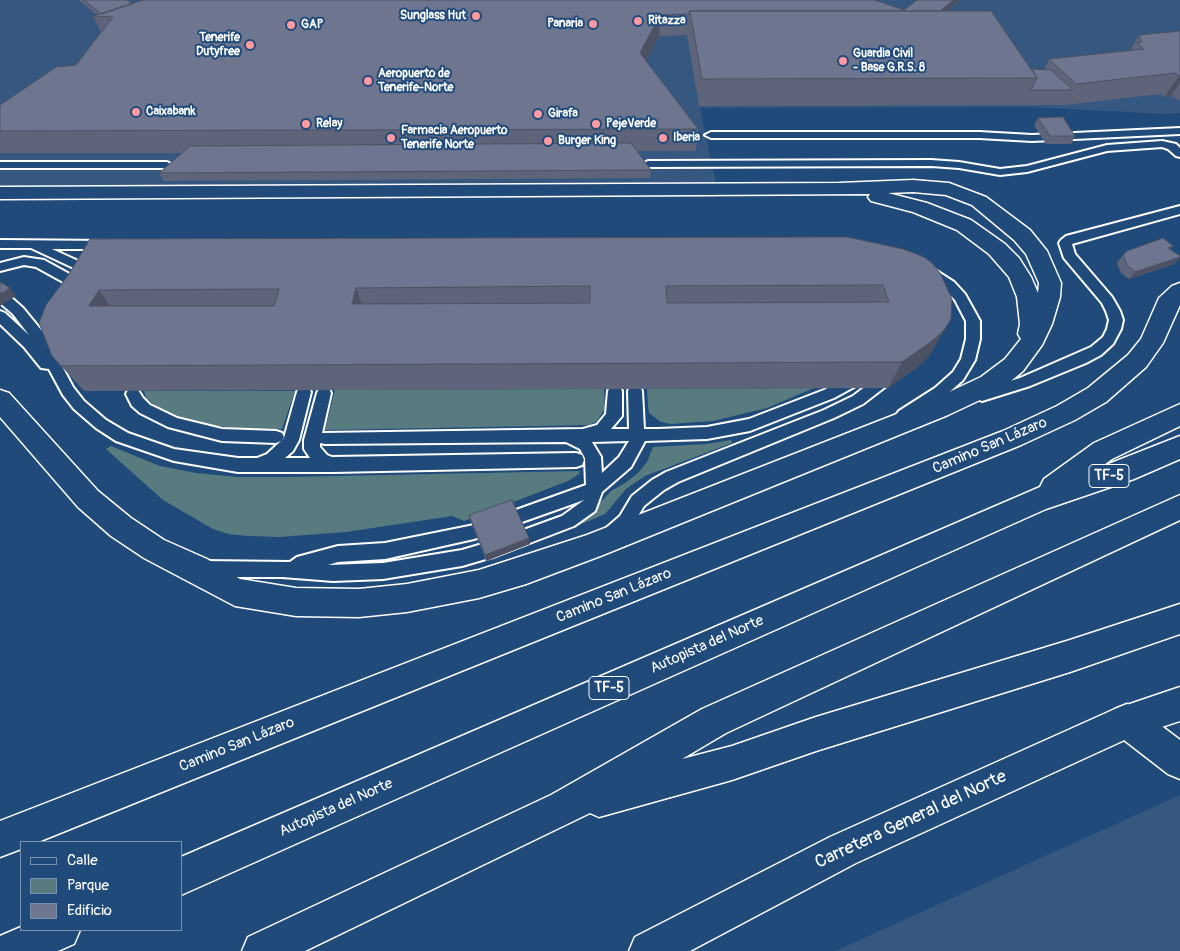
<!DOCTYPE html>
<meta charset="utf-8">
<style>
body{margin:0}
#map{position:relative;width:1180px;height:951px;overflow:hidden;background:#1f4a7a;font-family:Pangolin,sans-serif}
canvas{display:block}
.legend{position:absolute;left:20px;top:841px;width:162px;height:90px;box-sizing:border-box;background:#1f4a7a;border:1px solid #7992af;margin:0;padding:6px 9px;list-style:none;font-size:15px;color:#fff}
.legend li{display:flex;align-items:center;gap:10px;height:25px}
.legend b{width:25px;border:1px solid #7992af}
</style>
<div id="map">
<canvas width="1180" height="951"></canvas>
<ul class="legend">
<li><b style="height:6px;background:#1f4a7a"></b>Calle</li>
<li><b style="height:14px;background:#587b80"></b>Parque</li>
<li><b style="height:14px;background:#6d758f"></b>Edificio</li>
</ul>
</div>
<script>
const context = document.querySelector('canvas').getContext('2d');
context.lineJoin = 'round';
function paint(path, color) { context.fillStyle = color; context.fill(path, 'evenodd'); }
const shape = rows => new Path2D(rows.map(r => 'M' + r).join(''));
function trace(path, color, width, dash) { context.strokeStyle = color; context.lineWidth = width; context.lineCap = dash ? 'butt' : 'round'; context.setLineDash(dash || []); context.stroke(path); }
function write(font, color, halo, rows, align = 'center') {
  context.font = font + ' Pangolin,sans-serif'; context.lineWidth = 4; context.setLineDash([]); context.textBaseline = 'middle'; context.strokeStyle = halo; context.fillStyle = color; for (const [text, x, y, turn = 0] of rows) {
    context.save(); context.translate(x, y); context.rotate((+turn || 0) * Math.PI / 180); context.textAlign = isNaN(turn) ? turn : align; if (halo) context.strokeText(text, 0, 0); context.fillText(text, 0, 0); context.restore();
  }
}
const built = shape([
 [0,0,1180,0,1180,113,1165,114,1029,107,700,108,719,197,0,200],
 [1180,795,1180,951,835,951]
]);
const green = shape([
 [814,388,767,408,713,421,671,424,661,422,649,413,648,406,647,389],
 [604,389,605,409,597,421,589,425,325,430,335,390],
 [144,391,295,391,282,429,243,429,210,425,180,418,157,407,146,398],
 [731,440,732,443,645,476,626,489,605,514,577,526,576,524,586,518,611,491,625,483,638,473,647,462,653,447,707,444],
 [111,446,160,466,196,473,238,477,288,477,580,471,579,474,568,481,464,521,452,516,346,532,279,537,248,536,228,534,213,529,163,500,106,449]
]);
const service = shape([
 [1180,128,1180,134,1032,141,979,138,711,138,705,135,711,132,979,132,1032,135,1180,128],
 [1162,141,1176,144,1180,148,1180,157,1176,156,1168,149,1162,147,1107,151,1027,172,1000,175,959,168,931,166,648,167,642,164,648,161,931,160,959,162,1000,169,1027,166,1107,145,1162,141],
 [0,162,167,162,173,165,167,168,0,168,0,162],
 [1180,206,1180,214,1072,244,1075,254,1112,297,1120,311,1123,320,1121,329,1113,344,1101,355,1086,363,1030,386,982,401,977,399,974,395,977,391,1020,378,1091,347,1103,337,1107,329,1109,320,1106,311,1102,303,1064,258,1059,243,1061,240,1066,236,1180,206],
 [0,240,108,241,114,245,108,249,52,249,100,271,102,274,100,277,95,278,31,248,0,248,0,240],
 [24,257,44,260,84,282,90,290,88,293,78,293,74,288,36,267,24,265,0,271,0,263,24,257],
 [926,264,954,282,965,294,980,321,980,339,975,360,963,380,945,396,904,421,899,419,896,415,899,411,935,388,953,372,961,359,966,339,966,321,955,300,944,288,921,271,919,268,921,265,926,264],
 [0,290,5,292,23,308,46,336,73,387,84,401,106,420,128,433,174,449,238,458,257,458,267,454,281,441,276,443,222,441,168,427,140,413,132,406,126,394,128,390,133,388,138,390,143,398,150,405,177,418,222,429,276,431,282,433,284,437,282,441,284,438,297,392,299,388,304,386,309,388,311,392,299,440,293,451,285,458,310,458,304,449,304,440,317,393,319,389,324,387,329,389,331,393,322,433,583,429,597,425,606,414,608,391,610,387,615,385,620,387,622,391,622,416,611,429,629,429,628,391,630,387,635,385,640,387,642,391,644,429,658,429,707,427,749,419,824,390,855,373,860,371,865,373,867,377,865,381,834,398,750,431,707,439,645,441,631,467,602,492,595,511,574,526,496,556,462,566,383,579,333,581,282,577,203,577,197,575,194,569,197,563,203,561,290,562,297,557,338,546,385,543,474,525,586,485,585,458,580,449,566,442,325,444,320,443,320,447,327,455,332,457,576,453,582,455,584,460,582,465,576,467,333,472,238,472,174,461,116,441,96,428,74,409,63,395,49,369,41,368,24,347,0,324,0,311,5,313,29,335,13,314,0,303,0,290],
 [629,441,619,457,602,473,601,457,592,442,629,441],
 [584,500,562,516,496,540,462,550,383,563,328,565,338,562,385,559,474,539,584,500],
 [893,368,898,369,900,373,898,377,863,404,834,418,678,482,664,490,644,506,632,526,617,539,611,542,605,539,602,534,605,529,620,516,632,496,652,480,666,472,824,410,853,396,888,369,893,368]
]);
const minor = shape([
 [1180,283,1180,305,1163,343,1146,367,1106,402,1075,420,1021,445,38,842,21,842,21,849,0,857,0,821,1003,431,1057,406,1088,388,1128,355,1141,339,1159,298,1172,286,1180,283],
 [1127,704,1139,709,1180,740,1180,779,1168,774,1115,733,1110,721,1115,709,1127,704]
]);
const secondary = shape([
 [913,180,949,183,986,197,1030,230,1047,251,1061,283,1060,297,1052,324,1042,345,1023,371,999,391,948,415,603,555,526,584,479,598,407,612,359,617,296,616,235,606,144,558,111,536,78,507,0,417,0,390,9,393,98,491,131,518,164,540,207,559,240,579,296,588,359,589,407,584,479,570,587,535,930,401,981,377,1005,359,1021,339,1018,334,1020,324,1017,297,1009,277,989,254,957,230,913,212,871,201,868,197,870,194,0,199,0,187,839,183,913,180],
 [913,192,946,195,972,205,1014,240,1026,254,1039,283,1038,293,1031,277,1019,258,1005,244,971,220,927,203,888,193,913,192],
 [1180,687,1180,721,1131,737,856,863,690,951,629,951,635,937,830,837,1115,709,1180,687]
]);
const motorway = shape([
 [1180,404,1180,426,1112,459,1101,467,1180,436,1180,459,1134,479,1046,509,181,895,181,857,1040,487,1044,479,1094,443,1180,404],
 [1180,495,1180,520,726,733,682,759,732,746,816,717,1070,640,1180,604,1180,634,1070,672,816,751,732,780,599,817,590,813,305,951,242,951,248,937,551,795,702,709,1180,495],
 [21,927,21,930,80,930,74,944,58,951,0,951,0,936,21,927]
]);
const wall = shape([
 [79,0,127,0,132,4,901,9,905,9,917,0,961,0,947,11,1032,69,1044,70,1049,59,1130,50,1139,35,1180,31,1180,101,1171,96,1164,97,1161,94,1064,105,1024,105,699,106,687,35,659,36,646,61,698,129,696,151,637,151,651,170,650,178,164,181,159,173,182,153,0,153,0,105,76,65,101,32,93,16,97,15],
 [1038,118,1075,136,1071,144,1046,144,1034,125],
 [1173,246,1170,249,1174,264,1129,279,1121,273,1117,263,1123,255],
 [903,249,929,356,916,368,888,388,84,391,52,356,69,274],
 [469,515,530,544,486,561,471,522]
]);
const shadedWall = shape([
 [954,0,961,0,931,24,934,16],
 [660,15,659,36,639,75,640,53],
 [1179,76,1180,76,1180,83,1171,96,1164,97],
 [1180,257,1174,264,1129,279,1135,272],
 [10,288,16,296,0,306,0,294],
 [356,288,366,315,352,304],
 [99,290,118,317,89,306],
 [951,319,929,356,916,368,888,388,902,362],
 [529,538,530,544,486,561,485,555]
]);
const building = shape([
 [84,0,127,0,132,4,101,14,84,0],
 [143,0,875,0,907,11,690,11,689,14,660,15,640,53,698,129,0,131,0,105,56,67,76,65,113,17,93,16,143,0],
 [917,0,954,0,940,11,907,11,901,9,905,9,917,0],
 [690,11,991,11,1037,78,702,79,690,11],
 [1180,31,1180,76,1179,76,1175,73,1076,84,1049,59,1144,49,1137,43,1142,42,1139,35,1180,31],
 [1032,69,1051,70,1073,90,1031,90,1037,78,1032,69],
 [1063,117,1075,136,1050,136,1038,118,1063,117],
 [631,143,651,170,159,173,190,146,631,143],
 [847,237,903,249,924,257,932,263,940,273,952,299,951,319,944,330,931,342,902,362,61,366,52,356,39,323,46,305,69,274,90,239,847,237],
 [883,285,889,302,667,303,666,286,883,285],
 [590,286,590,303,352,304,356,288,590,286],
 [279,289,274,306,89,306,99,290,279,289],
 [1163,238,1173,246,1168,248,1180,256,1180,257,1135,272,1127,265,1123,255,1127,251,1163,238],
 [0,282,10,288,0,294,0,282],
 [512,500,529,538,485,555,469,515,512,500]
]);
const markers = [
 [476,16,5,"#ff9aa2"],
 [638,21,5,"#ff9aa2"],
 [593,24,5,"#ff9aa2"],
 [291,25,5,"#ff9aa2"],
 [250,45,5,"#ff9aa2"],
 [843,61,5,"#ff9aa2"],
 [368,81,5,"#ff9aa2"],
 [136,112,5,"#ff9aa2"],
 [538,114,5,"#ff9aa2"],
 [306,124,5,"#ff9aa2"],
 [596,124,5,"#ff9aa2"],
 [391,138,5,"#ff9aa2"],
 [663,138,5,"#ff9aa2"],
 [548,141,5,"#ff9aa2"]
];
const farPoinames = [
 ["Sunglass Hut",466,16,"right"],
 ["Ritazza",648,21],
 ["Panaria",583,24,"right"],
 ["GAP",301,25],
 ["Tenerife",240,38,"right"],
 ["Dutyfree",240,52,"right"],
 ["Guardia Civil",853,54],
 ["- Base G.R.S. 8",853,68],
 ["Aeropuerto de",378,74],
 ["Tenerife-Norte",378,88],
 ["Caixabank",146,112],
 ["Girafa",548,114],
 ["Relay",316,124],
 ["PejeVerde",606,124],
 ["Farmacia Aeropuerto",401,131],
 ["Tenerife Norte",401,145],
 ["Iberia",673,138],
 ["Burger King",558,141]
];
const shields = [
 [1109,476,40],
 [609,688,40]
];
const shieldNames = [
 ["TF-5",1109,476],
 ["TF-5",609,688]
];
const streetNames = [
 ["Camino San Lázaro",990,446,-23],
 ["Camino San Lázaro",614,596,-22],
 ["Autopista del Norte",707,645,-24],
 ["Camino San Lázaro",237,745,-22],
 ["Autopista del Norte",336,808,-24]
];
const nearStreetnames = [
 ["Carretera General del Norte",911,820,-25]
];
paint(built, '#365780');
paint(green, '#587b80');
trace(service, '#fff', 4);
trace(minor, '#fff', 3);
trace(secondary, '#fff', 3);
trace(motorway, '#fff', 3);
paint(service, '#1f4a7a');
paint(minor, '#1f4a7a');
paint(secondary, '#1f4a7a');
paint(motorway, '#1f4a7a');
paint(wall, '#5e657b');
paint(shadedWall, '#4c5264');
paint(building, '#6d758f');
trace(building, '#4c5264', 1);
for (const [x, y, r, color] of markers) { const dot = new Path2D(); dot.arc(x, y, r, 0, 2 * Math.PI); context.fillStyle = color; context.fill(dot); trace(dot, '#1f4a7a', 2); }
write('bold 12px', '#fff', '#1f4a7a', farPoinames, 'left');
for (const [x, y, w] of shields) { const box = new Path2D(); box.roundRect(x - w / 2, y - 11.5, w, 23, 4); context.fillStyle = '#1f4a7a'; context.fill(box); trace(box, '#fff', 1); }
write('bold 14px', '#fff', null, shieldNames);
write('15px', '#fff', '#1f4a7a', streetNames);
write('18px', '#fff', '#1f4a7a', nearStreetnames);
</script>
